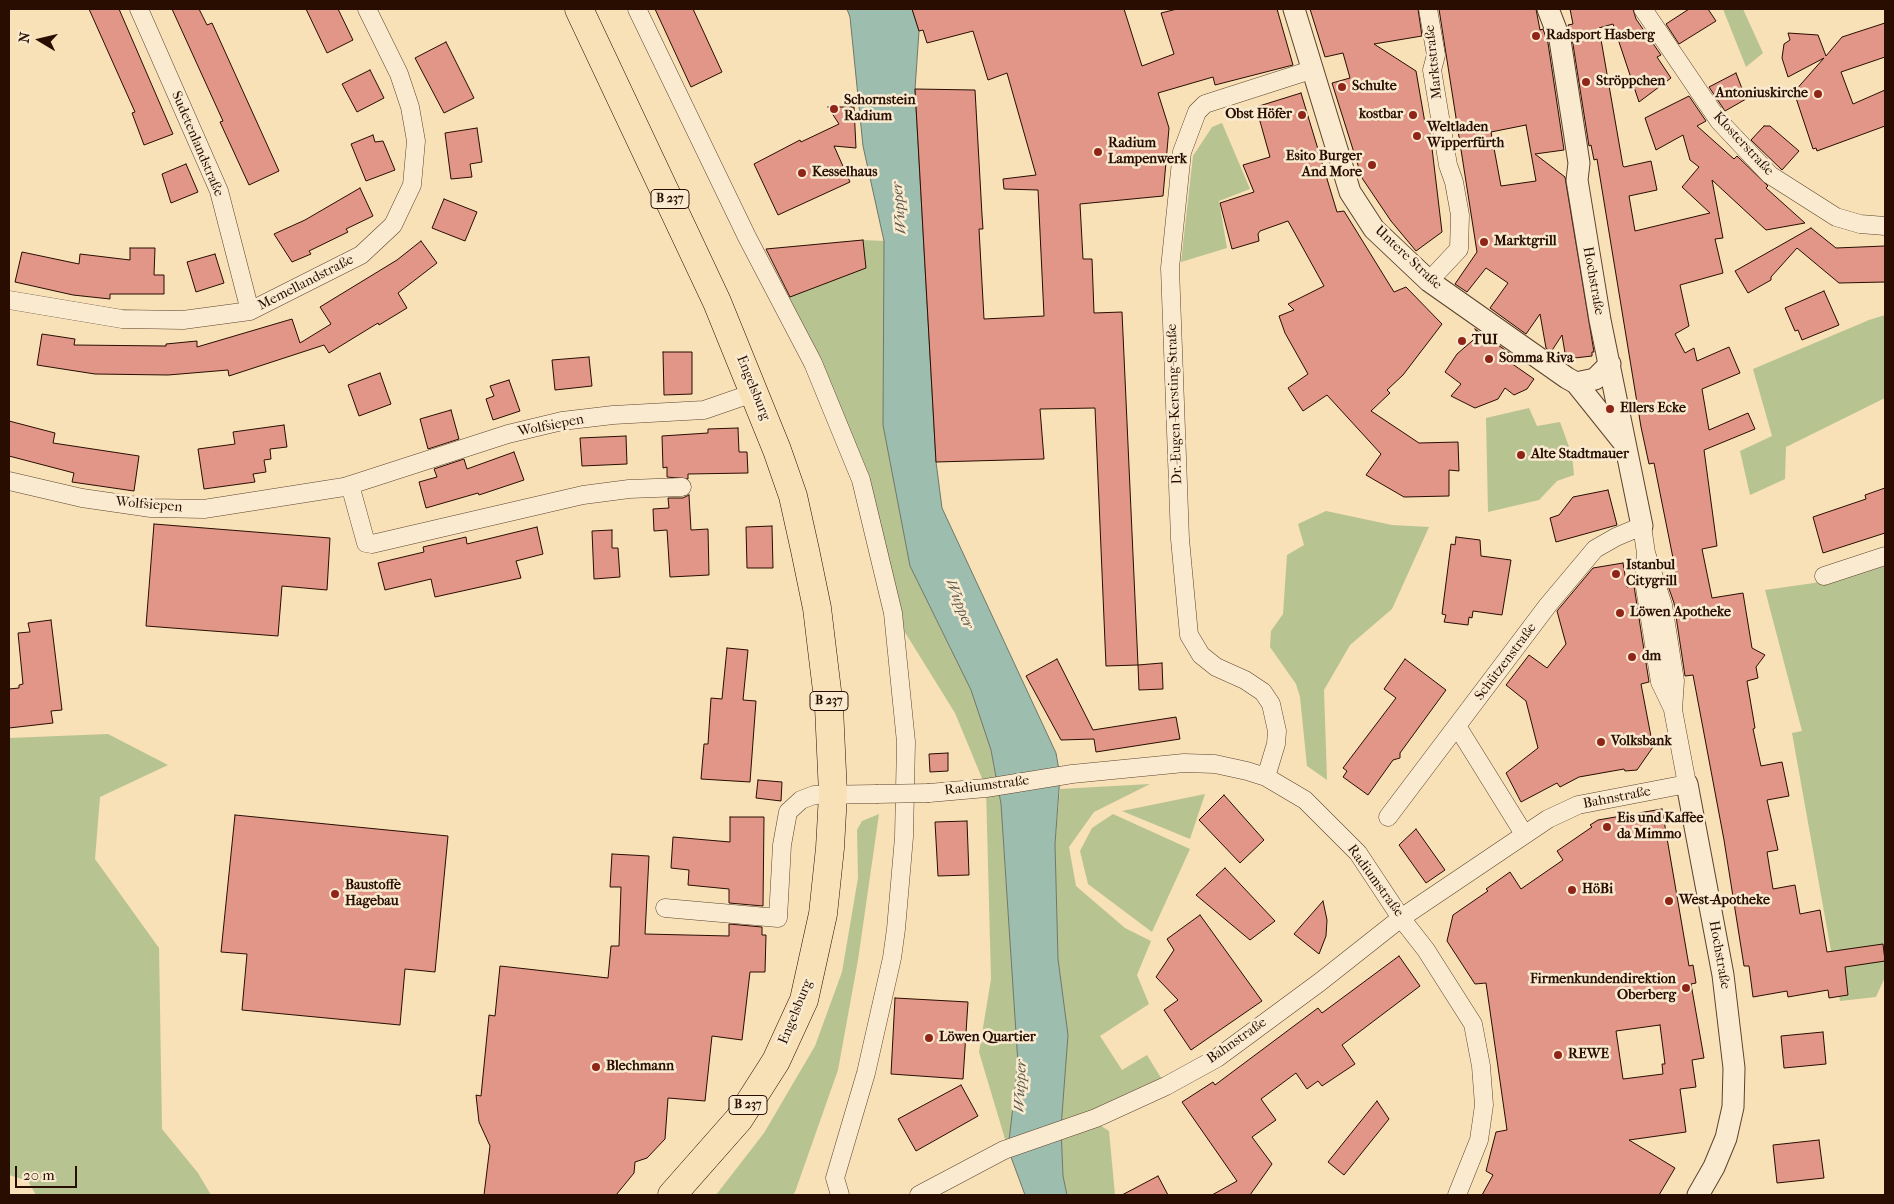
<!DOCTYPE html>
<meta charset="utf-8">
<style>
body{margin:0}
#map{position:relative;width:1894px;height:1204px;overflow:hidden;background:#f8e0b7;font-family:"IM FELL French Canon",serif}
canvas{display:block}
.frame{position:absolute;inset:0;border:10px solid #280d00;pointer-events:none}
.north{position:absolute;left:15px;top:15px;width:50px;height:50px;-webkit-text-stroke:4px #faebd0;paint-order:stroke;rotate:279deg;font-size:14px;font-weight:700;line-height:20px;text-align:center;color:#280d00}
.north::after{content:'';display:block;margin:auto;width:18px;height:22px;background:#280d00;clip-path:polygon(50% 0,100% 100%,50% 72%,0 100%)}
.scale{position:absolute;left:15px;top:1166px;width:62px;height:22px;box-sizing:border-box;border:2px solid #280d00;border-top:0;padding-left:6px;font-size:15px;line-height:18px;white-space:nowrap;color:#280d00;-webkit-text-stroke:4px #faebd0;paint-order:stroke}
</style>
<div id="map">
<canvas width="1894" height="1204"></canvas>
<div class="frame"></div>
<div class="north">N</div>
<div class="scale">20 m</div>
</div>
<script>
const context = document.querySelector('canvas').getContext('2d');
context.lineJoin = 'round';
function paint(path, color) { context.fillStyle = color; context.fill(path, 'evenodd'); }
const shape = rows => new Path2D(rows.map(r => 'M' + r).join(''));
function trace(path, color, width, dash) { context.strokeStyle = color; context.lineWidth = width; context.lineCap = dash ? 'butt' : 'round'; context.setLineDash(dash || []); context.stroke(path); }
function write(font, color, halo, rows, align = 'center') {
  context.font = font + ' "IM FELL French Canon",serif'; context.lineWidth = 5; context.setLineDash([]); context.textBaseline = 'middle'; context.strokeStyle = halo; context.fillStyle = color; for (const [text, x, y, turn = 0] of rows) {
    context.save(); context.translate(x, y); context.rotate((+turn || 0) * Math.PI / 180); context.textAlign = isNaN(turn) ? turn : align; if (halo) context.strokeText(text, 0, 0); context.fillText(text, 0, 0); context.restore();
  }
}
const green = shape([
 [1723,9,1743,9,1763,53,1746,67],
 [1222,123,1250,189,1219,201,1227,248,1181,262,1193,156,1212,127],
 [863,240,884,241,883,425,910,566,971,690,991,750,1001,805,1018,1064,1008,1149,979,1052,991,979,986,788,955,713,893,613,861,480,813,363,789,297,866,268],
 [1885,315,1885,398,1786,447,1785,479,1750,495,1740,451,1772,436,1753,369,1869,320],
 [1529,408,1537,426,1560,422,1572,455,1574,475,1557,481,1539,500,1488,512,1486,418],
 [1326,511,1392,525,1429,527,1392,609,1350,645,1324,690,1327,780,1307,766,1300,697,1296,684,1270,647,1271,631,1283,614,1287,555,1304,545,1298,524],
 [1885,566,1885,977,1876,997,1840,1001,1792,733,1802,731,1765,590,1814,583],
 [108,734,168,765,100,797,95,859,159,948,162,1129,198,1173,211,1195,36,1195,28,1181,9,1175,9,738],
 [1150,784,1094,812,1069,847,1076,886,1125,928,1151,941,1137,975,1149,1004,1100,1036,1122,1070,1147,1055,1166,1086,1098,1124,1109,1131,1115,1195,1067,1195,1063,1176,1061,1128,1068,1035,1058,959,1055,844,1060,789],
 [1205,794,1190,839,1122,811],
 [879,814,858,960,838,1070,795,1192,793,1195,716,1195,764,1133,815,1046,842,972,858,878,857,830,862,821],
 [1113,814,1190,849,1152,932,1088,884,1080,851,1092,828]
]);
const water = shape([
 [847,9,912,9,919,31,915,89,936,462,942,508,1056,753,1060,776,1055,844,1058,959,1068,1035,1061,1128,1063,1176,1067,1195,1025,1195,1008,1149,1018,1064,1001,804,991,750,971,690,910,566,883,425,884,241,863,146,850,17,847,9]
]);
const building = shape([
 [89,9,119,9,173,134,144,145,132,113,135,112,89,9],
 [172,9,199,9,207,25,212,23,279,171,249,185,220,122,223,121,172,9],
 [306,9,338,9,353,40,327,53,306,9],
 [655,9,693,9,722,72,691,87,655,9],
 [912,9,1124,9,1142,66,1174,54,1161,13,1177,9,1277,9,1293,65,1215,85,1213,77,1158,93,1169,128,1163,196,1080,204,1083,259,1092,259,1094,313,1122,312,1138,665,1106,666,1095,408,1040,409,1044,459,936,462,915,89,975,90,982,215,983,229,979,229,984,319,1044,316,1038,190,1004,189,1003,179,1036,175,1007,73,988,80,973,31,927,43,923,30,919,31,912,9],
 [1310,9,1418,9,1422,36,1374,44,1416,71,1425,123,1429,123,1442,232,1416,251,1391,221,1362,178,1332,83,1350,78,1343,53,1325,57,1310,9],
 [1439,9,1536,9,1540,30,1543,29,1548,43,1564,150,1535,154,1565,177,1594,352,1592,352,1592,356,1566,359,1562,335,1551,352,1546,348,1540,314,1526,334,1490,308,1508,283,1486,268,1467,292,1455,284,1477,252,1439,9],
 [1526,125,1536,181,1501,186,1491,132,1526,125],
 [1570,9,1633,9,1636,19,1661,55,1657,57,1671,78,1639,102,1613,24,1599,28,1623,166,1624,167,1651,161,1657,190,1629,196,1635,231,1710,213,1682,187,1699,167,1690,160,1683,135,1656,150,1645,118,1689,96,1706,121,1697,126,1734,159,1737,156,1768,186,1766,188,1805,223,1766,230,1712,180,1723,238,1715,239,1723,273,1680,285,1689,326,1675,334,1685,353,1694,348,1697,361,1729,347,1740,373,1702,389,1709,430,1748,413,1755,429,1704,450,1717,546,1702,549,1712,598,1743,593,1752,648,1765,655,1756,667,1758,678,1747,681,1755,728,1753,729,1761,766,1782,762,1789,796,1767,800,1778,850,1767,852,1773,889,1795,885,1800,914,1820,910,1827,952,1883,944,1885,961,1845,967,1848,995,1829,998,1828,990,1788,997,1787,991,1753,997,1749,966,1744,966,1724,840,1693,675,1685,676,1674,603,1666,580,1677,578,1654,463,1649,464,1641,427,1597,159,1594,160,1591,145,1589,146,1572,38,1568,25,1573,24,1570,9],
 [1689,9,1708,9,1716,21,1679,44,1666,24,1689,9],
 [1885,23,1885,57,1841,72,1853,104,1885,90,1885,126,1817,151,1816,148,1813,149,1794,92,1824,58,1788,77,1782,58,1784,44,1790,40,1788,33,1818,35,1826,56,1842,37,1885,23],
 [446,42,474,98,444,113,415,58,446,42],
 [370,70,384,98,357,112,342,84,370,70],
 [1736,73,1746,99,1725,111,1709,87,1736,73],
 [1301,93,1337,212,1344,211,1394,292,1406,287,1442,324,1403,375,1387,390,1390,393,1371,411,1419,443,1458,442,1459,471,1449,470,1449,496,1404,497,1366,475,1381,454,1327,395,1303,411,1288,388,1308,374,1285,333,1279,316,1294,310,1288,304,1324,286,1288,221,1260,231,1258,234,1259,241,1232,249,1220,203,1254,192,1243,165,1270,157,1256,107,1301,93],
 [828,107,854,107,856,148,834,146,850,182,778,215,754,164,800,140,801,142,839,124,828,107],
 [1764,126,1770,126,1799,151,1782,170,1751,140,1764,126],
 [477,128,482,162,470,164,472,177,451,179,445,133,477,128],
 [373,135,375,142,383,141,395,170,366,181,351,144,373,135],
 [186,164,198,192,171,203,162,174,186,164],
 [360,188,373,216,346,229,348,232,309,251,311,254,292,262,274,234,305,220,360,188],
 [444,199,477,212,465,241,432,228,444,199],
 [1811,228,1836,248,1885,246,1885,282,1839,283,1797,248,1771,277,1771,280,1748,293,1735,271,1811,228],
 [863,240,866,268,790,297,766,249,863,240],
 [421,241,437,263,398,293,407,308,379,325,378,323,329,353,324,345,229,376,228,370,168,375,95,374,37,365,42,334,75,339,74,345,166,346,166,344,197,341,197,347,292,319,300,343,331,324,320,307,397,260,421,241],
 [130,248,155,248,154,275,164,275,164,294,110,294,110,299,73,295,15,282,22,252,79,264,80,254,130,260,130,248],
 [215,254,224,283,196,292,187,262,215,254],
 [1824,291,1839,325,1802,340,1798,330,1795,331,1785,308,1824,291],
 [1475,329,1511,354,1498,354,1534,379,1527,389,1514,395,1505,388,1498,399,1475,408,1451,396,1461,384,1445,372,1457,354,1479,335,1475,329],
 [663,352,692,352,692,394,664,395,663,352],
 [589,357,592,386,555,390,552,360,589,357],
 [380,373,391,404,359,416,348,385,380,373],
 [509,380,520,411,493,420,486,399,494,396,490,386,509,380],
 [451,410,459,439,428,449,420,419,451,410],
 [9,421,55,433,53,443,139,456,134,491,72,482,74,473,9,456,9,421],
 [284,425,287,447,270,449,271,459,264,460,266,472,253,474,255,482,204,489,198,449,235,444,233,432,284,425],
 [738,428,739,452,747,452,748,473,688,474,688,479,667,477,667,467,663,468,662,436,708,433,708,429,738,428],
 [626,436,627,464,582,466,580,438,626,436],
 [514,452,524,480,479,495,478,493,426,508,419,482,437,477,434,469,464,459,467,469,514,452],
 [1885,488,1885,533,1823,553,1813,517,1866,499,1865,495,1885,488],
 [1608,490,1617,525,1556,542,1550,518,1559,515,1573,497,1608,490],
 [689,495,691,530,708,529,709,575,670,577,667,530,654,531,653,509,669,508,668,498,683,498,689,495],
 [154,524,330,538,327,590,282,586,278,636,146,626,154,524],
 [772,526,773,568,747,568,746,527,772,526],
 [537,527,543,554,516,561,521,578,435,597,431,579,385,590,378,563,424,552,423,547,466,537,467,544,537,527],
 [612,530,612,548,618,548,620,577,594,579,592,531,612,530],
 [1456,537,1480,540,1481,556,1511,560,1502,615,1473,611,1472,618,1469,617,1468,625,1444,622,1446,615,1442,614,1451,544,1455,545,1456,537],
 [1623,563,1627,587,1634,586,1649,682,1641,684,1653,747,1637,770,1625,771,1624,769,1579,777,1560,787,1557,783,1521,802,1506,773,1538,748,1526,701,1506,685,1529,655,1547,668,1566,644,1557,611,1593,568,1623,563],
 [51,620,62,710,51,711,53,723,9,728,9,689,19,688,19,685,23,684,18,633,30,632,28,623,51,620],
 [727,648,748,650,743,700,756,701,750,782,701,779,704,744,708,744,711,698,722,699,727,648],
 [1057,659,1093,730,1176,717,1180,739,1096,752,1094,739,1061,740,1026,676,1057,659],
 [1405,659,1446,690,1400,753,1400,758,1393,760,1368,795,1343,777,1347,771,1343,768,1396,698,1384,689,1405,659],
 [1162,663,1163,689,1139,690,1138,665,1162,663],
 [948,753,948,771,930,772,929,754,948,753],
 [758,780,782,782,781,801,756,798,758,780],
 [1224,795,1264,840,1240,863,1199,820,1224,795],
 [1662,809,1689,966,1693,965,1696,983,1691,984,1704,1058,1692,1060,1696,1087,1680,1089,1686,1132,1629,1140,1675,1168,1659,1195,1482,1195,1493,1175,1486,1171,1496,1132,1507,1130,1486,983,1475,984,1447,941,1453,915,1488,891,1486,889,1510,872,1521,889,1563,860,1557,851,1592,827,1590,825,1598,820,1662,809],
 [1660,1025,1665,1064,1662,1064,1663,1074,1623,1079,1616,1031,1660,1025],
 [235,815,448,836,435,972,405,969,400,1025,242,1010,247,954,221,952,235,815],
 [730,817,764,817,763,906,729,903,729,889,688,885,689,870,671,868,673,837,730,842,730,817],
 [967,821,969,875,938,876,935,822,967,821],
 [1416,829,1445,870,1426,883,1399,845,1416,829],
 [612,854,649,856,645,934,729,936,729,924,762,927,762,935,766,935,765,972,750,972,742,1040,712,1036,705,1101,668,1098,665,1139,647,1158,635,1162,634,1173,616,1195,484,1195,490,1146,479,1122,476,1095,481,1096,489,1015,495,1016,500,966,608,978,611,946,619,946,621,887,610,887,612,854],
 [1225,868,1275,921,1250,940,1196,895,1225,868],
 [1323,901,1327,920,1326,936,1319,954,1294,934,1323,901],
 [1200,915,1262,1001,1191,1050,1164,1010,1178,1000,1156,977,1174,950,1167,939,1200,915],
 [1399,956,1420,986,1342,1045,1355,1064,1322,1086,1318,1081,1307,1089,1296,1073,1261,1099,1276,1120,1252,1137,1272,1164,1250,1195,1212,1195,1237,1181,1182,1102,1213,1082,1215,1085,1318,1008,1322,1013,1399,956],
 [895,998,968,1002,963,1079,891,1074,895,998],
 [1823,1032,1826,1064,1784,1068,1781,1036,1823,1032],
 [961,1085,978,1116,916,1151,898,1119,961,1085],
 [1377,1101,1389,1119,1344,1175,1328,1162,1377,1101],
 [1819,1140,1824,1178,1777,1183,1773,1145,1819,1140],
 [1158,1176,1168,1195,1122,1195,1158,1176]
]);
const minor = shape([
 [139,9,219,191,250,311],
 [637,9,747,237,813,363,861,480,893,613,906,742,904,837,896,929,892,958,866,1073,835,1178,840,1195],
 [1428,9,1436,55,1432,70,1448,165,1454,182,1460,215,1459,249,1429,281],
 [1643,9,1719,121,1770,175,1836,217,1860,224,1885,226],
 [9,300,122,319,183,320,250,311,361,255,393,225,412,185,416,141,410,107,399,74,367,9],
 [9,481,82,498,151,508,204,509,344,487,508,434,562,421,613,415,704,410,756,392],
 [350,485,366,543,372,544,583,495,629,489,682,487],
 [1824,576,1885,556],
 [1457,726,1524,834],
 [1266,777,1276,744,1277,731,1271,704,1263,692,1245,680,1216,667,1201,655,1189,635,1180,539,1170,268,1182,152,1197,112,1205,104,1311,70],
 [929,793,986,788,1072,774,1184,763,1215,764,1247,771,1266,777,1305,800,1358,853,1401,918,1426,950,1473,1024,1481,1066,1484,1105,1479,1140,1457,1195],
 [1388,817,1548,605,1595,549,1616,537,1642,526,1646,553,1644,581,1660,682,1673,709],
 [665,908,778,918,782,845,788,812,801,800,814,795,876,794],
 [919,1195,1004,1150,1096,1118,1166,1086,1217,1058,1320,982,1401,918,1548,819,1578,805,1687,784,1673,710,1675,681,1663,605,1646,553]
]);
const tertiary = shape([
 [1294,9,1350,192,1374,229,1429,281,1567,378,1576,383,1595,379,1610,364],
 [1548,9,1560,40,1579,163,1577,180,1600,320,1642,526],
 [1576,383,1624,443],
 [1687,784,1723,975,1734,1068,1733,1107,1726,1138,1714,1167,1698,1195]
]);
const primary = shape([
 [579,9,717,302,777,450,793,496,805,550,817,608,829,707,833,794,830,848,823,914,804,1000,776,1061,739,1119,672,1195]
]);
const minorBridge = shape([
 [876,794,929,793]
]);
const markers = [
 [1536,36,5,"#8f2418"],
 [1586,82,5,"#8f2418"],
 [1342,87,5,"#8f2418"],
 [1818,94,5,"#8f2418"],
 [834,109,5,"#8f2418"],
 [1302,115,5,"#8f2418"],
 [1413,115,5,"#8f2418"],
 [1417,136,5,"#8f2418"],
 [1098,152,5,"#8f2418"],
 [1372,165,5,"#8f2418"],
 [802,173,5,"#8f2418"],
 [1484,242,5,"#8f2418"],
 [1462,341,5,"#8f2418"],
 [1489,359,5,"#8f2418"],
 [1610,409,5,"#8f2418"],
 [1521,455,5,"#8f2418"],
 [1616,574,5,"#8f2418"],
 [1620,613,5,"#8f2418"],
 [1632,657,5,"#8f2418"],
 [1601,742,5,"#8f2418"],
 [1607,827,5,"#8f2418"],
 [1572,890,5,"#8f2418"],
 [335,894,5,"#8f2418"],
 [1669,901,5,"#8f2418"],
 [1686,988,5,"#8f2418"],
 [929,1038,5,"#8f2418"],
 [1558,1055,5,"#8f2418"],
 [596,1067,5,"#8f2418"]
];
const shields = [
 [670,199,38],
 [829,701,38],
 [748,1105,38]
];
const shieldNames = [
 ["B 237",670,199],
 ["B 237",829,701],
 ["B 237",748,1105]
];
const poiNames = [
 ["Radsport Hasberg",1546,36],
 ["Ströppchen",1596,82],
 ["Schulte",1352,87],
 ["Antoniuskirche",1808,94,"right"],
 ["Schornstein",844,101],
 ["Radium",844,117],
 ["Obst Höfer",1292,115,"right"],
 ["kostbar",1403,115,"right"],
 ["Weltladen",1427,128],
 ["Wipperfürth",1427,144],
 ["Radium",1108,144],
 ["Lampenwerk",1108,160],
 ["Esito Burger",1362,157,"right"],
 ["And More",1362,173,"right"],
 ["Kesselhaus",812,173],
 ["Marktgrill",1494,242],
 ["TUI",1472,341],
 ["Somma Riva",1499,359],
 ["Ellers Ecke",1620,409],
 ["Alte Stadtmauer",1531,455],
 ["Istanbul",1626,566],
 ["Citygrill",1626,582],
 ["Löwen Apotheke",1630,613],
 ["dm",1642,657],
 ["Volksbank",1611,742],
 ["Eis und Kaffee",1617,819],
 ["da Mimmo",1617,835],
 ["Baustoffe",345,886],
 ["Hagebau",345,902],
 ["HöBi",1582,890],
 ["West-Apotheke",1679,901],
 ["Firmenkundendirektion",1676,980,"right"],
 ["Oberberg",1676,996,"right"],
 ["Löwen Quartier",939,1038],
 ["REWE",1568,1055],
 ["Blechmann",606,1067]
];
const streetNames = [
 ["Marktstraße",1434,62,-96],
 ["Sudetenlandstraße",197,144,67],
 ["Klosterstraße",1743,144,47],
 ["Untere Straße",1408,258,43],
 ["Hochstraße",1593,281,80],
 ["Memellandstraße",306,283,-27],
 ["Engelsburg",753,388,68],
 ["Dr.-Eugen-Kersting-Straße",1175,404,-92],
 ["Wolfsiepen",551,426,-11],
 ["Wolfsiepen",149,505,5],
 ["Schützenstraße",1506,662,-53],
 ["Radiumstraße",987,786,-7],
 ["Bahnstraße",1617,798,-11],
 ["Radiumstraße",1375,881,54],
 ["Hochstraße",1719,955,80],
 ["Engelsburg",796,1012,-68],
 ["Bahnstraße",1237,1041,-35]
];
const waterNames = [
 ["Wupper",900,208,-95],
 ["Wupper",959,604,68],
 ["Wupper",1021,1086,-88]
];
paint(green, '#b8c392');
paint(water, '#9dbdaf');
trace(water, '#6e7769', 1);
paint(building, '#e19688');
trace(building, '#280d00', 1);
trace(minor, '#5c422e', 19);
trace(tertiary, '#5c422e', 23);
trace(primary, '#280d00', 29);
trace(minor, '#faebd0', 18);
trace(tertiary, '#faebd0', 21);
trace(primary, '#f8e0b7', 28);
trace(minorBridge, '#5c422e', 19, []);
trace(minorBridge, '#faebd0', 18);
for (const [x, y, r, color] of markers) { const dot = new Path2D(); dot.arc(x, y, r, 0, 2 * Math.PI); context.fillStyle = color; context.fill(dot); trace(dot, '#faebd0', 2); }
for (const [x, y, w] of shields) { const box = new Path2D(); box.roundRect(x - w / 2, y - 9.5, w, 19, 4); context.fillStyle = '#faebd0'; context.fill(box); trace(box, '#280d00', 1); }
write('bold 12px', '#280d00', null, shieldNames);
write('bold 14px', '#280d00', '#faebd0', poiNames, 'left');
write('14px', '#280d00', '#faebd0', streetNames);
write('italic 15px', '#575346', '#faebd0', waterNames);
</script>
